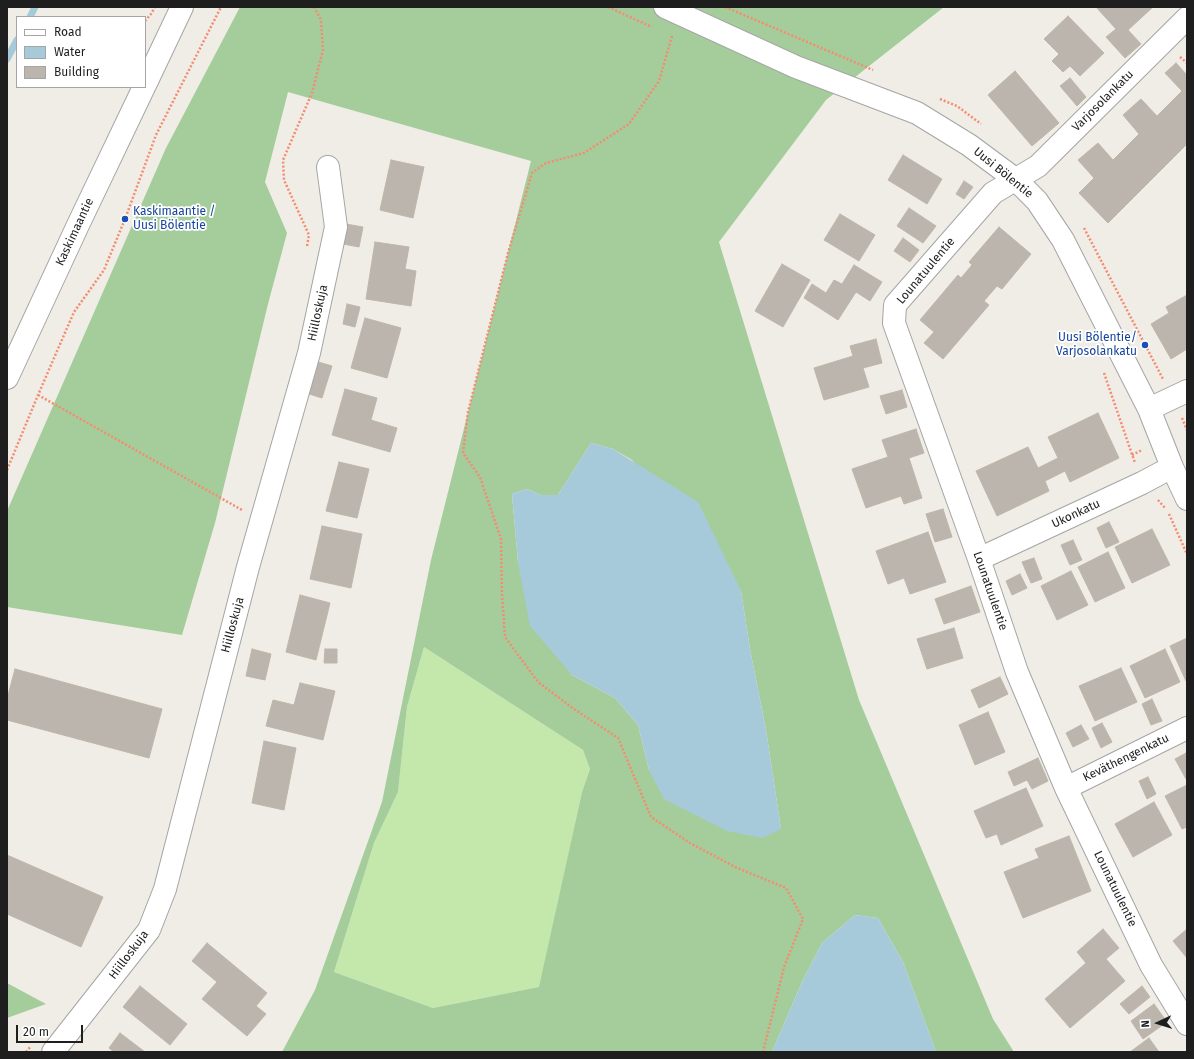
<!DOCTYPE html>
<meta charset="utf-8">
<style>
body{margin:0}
#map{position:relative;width:1194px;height:1059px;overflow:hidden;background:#efede5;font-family:"Fira Sans",sans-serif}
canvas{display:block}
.frame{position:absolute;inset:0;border:8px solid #1e1e1e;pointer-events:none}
.legend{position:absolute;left:16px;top:16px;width:130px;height:72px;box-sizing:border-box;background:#fff;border:1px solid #a5a5a5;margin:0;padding:5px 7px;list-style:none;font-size:12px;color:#1e1e1e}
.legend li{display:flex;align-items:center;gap:8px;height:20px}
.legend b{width:20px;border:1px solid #a5a5a5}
.north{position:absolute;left:1138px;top:1003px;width:40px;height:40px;-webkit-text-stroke:3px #fff;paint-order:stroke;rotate:266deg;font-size:11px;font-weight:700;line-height:16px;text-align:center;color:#1e1e1e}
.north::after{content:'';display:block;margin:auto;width:14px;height:18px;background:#1e1e1e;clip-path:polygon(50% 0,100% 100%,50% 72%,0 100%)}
.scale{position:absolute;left:16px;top:1025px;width:67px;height:18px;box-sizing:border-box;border:2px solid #1e1e1e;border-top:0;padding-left:5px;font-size:12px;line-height:14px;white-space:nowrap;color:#1e1e1e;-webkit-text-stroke:3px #fff;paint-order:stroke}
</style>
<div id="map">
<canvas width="1194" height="1059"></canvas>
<div class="frame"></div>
<ul class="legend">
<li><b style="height:5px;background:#fff"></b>Road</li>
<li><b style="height:11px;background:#a7cadb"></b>Water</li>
<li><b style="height:11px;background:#bbb5ae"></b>Building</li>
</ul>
<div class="north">N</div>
<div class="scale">20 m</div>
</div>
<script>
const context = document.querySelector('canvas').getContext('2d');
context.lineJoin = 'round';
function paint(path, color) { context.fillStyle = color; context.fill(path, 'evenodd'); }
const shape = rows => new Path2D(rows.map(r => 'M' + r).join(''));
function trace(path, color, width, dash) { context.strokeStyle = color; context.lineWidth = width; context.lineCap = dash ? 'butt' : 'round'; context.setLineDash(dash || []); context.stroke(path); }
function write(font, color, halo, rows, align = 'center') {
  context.font = font + ' "Fira Sans",sans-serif'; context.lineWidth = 3.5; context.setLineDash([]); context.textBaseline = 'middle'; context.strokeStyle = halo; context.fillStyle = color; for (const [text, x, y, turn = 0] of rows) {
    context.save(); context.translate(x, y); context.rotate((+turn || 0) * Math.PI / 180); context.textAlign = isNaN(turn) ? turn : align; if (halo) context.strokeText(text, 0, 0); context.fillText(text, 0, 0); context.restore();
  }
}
const grass = shape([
 [424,647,583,750,590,769,582,792,540,987,433,1008,334,972,374,843,398,792,407,707]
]);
const forest = shape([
 [240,7,944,7,826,100,719,242,859,700,993,1019,1014,1052,936,1052,903,962,878,918,855,915,822,943,802,982,772,1052,282,1052,315,990,382,802,431,560,531,161,288,92,265,182,287,233,268,304,215,523,182,635,7,607,7,511,166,148],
 [591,443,613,449,632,460,741,591,750,649,766,730,781,829,649,770,638,725,615,698,572,675,518,562,512,494,527,489,541,495,558,495],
 [424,647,583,750,590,769,582,792,539,987,433,1008,334,972,374,843,398,792,407,707],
 [7,983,46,1004,7,1018]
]);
const water = shape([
 [591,443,613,449,698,502,741,591,750,649,766,730,781,829,763,838,727,831,664,799,649,770,638,725,615,698,572,675,530,626,518,562,512,494,527,489,541,495,558,495],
 [855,915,878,918,903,962,936,1052,772,1052,802,982,822,943]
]);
const stream = shape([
 [30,17,35,7],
 [7,59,17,40]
]);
const building = shape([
 [1096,7,1153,7,1128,30,1141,44,1125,58,1106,37,1116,29,1096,7],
 [1068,16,1104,53,1080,76,1070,66,1063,72,1052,61,1059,54,1044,39,1068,16],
 [1176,63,1187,75,1187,144,1108,223,1079,193,1094,178,1078,160,1098,143,1113,160,1139,134,1123,115,1141,99,1157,116,1182,91,1165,73,1176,63],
 [1015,71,1059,123,1032,146,988,95,1015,71],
 [1070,78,1086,97,1077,106,1060,86,1070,78],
 [903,155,942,179,927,204,888,180,903,155],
 [391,160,424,167,413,218,380,210,391,160],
 [964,181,973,187,964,199,956,194,964,181],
 [909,208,936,226,923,243,897,226,909,208],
 [840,214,875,235,859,261,824,240,840,214],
 [346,224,363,227,359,247,343,244,346,224],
 [999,227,1031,254,1002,289,997,286,984,301,989,305,943,359,924,343,934,332,920,320,958,275,961,278,972,265,969,262,999,227],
 [903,238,919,250,910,262,894,251,903,238],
 [375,242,409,247,405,269,416,271,411,306,366,299,375,242],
 [782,264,810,280,783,327,755,311,782,264],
 [854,265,882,282,870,301,856,292,838,320,804,298,812,284,826,293,834,280,842,284,854,265],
 [1187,295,1187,349,1171,359,1151,324,1169,313,1166,307,1187,295],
 [347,304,360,307,355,327,343,324,347,304],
 [365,318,401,328,387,378,351,368,365,318],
 [876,339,882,363,863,368,869,387,824,400,814,368,853,356,850,346,876,339],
 [315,361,332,366,322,398,306,393,315,361],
 [345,389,377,398,371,420,397,428,390,452,332,435,345,389],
 [902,390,907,407,886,414,880,396,902,390],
 [1098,413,1119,458,1070,482,1065,471,1045,481,1049,491,997,516,976,471,1028,447,1038,468,1058,458,1048,437,1098,413],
 [916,429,924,453,909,458,922,498,904,504,901,496,866,508,852,469,888,457,882,440,916,429],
 [339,462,369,469,357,518,326,511,339,462],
 [943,509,952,537,935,542,926,514,943,509],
 [1109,522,1119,542,1106,548,1097,528,1109,522],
 [322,526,362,534,351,588,310,579,322,526],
 [1152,529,1170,565,1132,583,1115,547,1152,529],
 [928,532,946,582,910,594,904,578,888,584,876,551,928,532],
 [1073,540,1082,560,1070,565,1061,545,1073,540],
 [1108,552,1125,588,1095,602,1078,567,1108,552],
 [1034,558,1042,579,1031,583,1022,562,1034,558],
 [1071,571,1088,605,1057,620,1041,586,1071,571],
 [1020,574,1027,588,1012,595,1006,581,1020,574],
 [971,586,980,612,944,624,935,599,971,586],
 [300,595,330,603,316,660,286,652,300,595],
 [954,628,963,658,927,669,917,639,954,628],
 [1187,638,1187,680,1186,681,1170,646,1187,638],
 [252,649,271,654,265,680,246,676,252,649],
 [325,649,337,649,337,663,324,663,325,649],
 [1165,649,1180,682,1145,698,1130,666,1165,649],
 [1121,668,1137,702,1095,721,1079,686,1121,668],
 [15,669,162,709,149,758,7,720,7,699,15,669],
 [1000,677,1008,694,979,708,971,690,1000,677],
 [300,683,335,691,323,740,266,726,273,700,294,705,300,683],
 [1152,699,1162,721,1151,725,1142,704,1152,699],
 [988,712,1005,752,975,765,959,725,988,712],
 [1102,723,1112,742,1101,748,1092,728,1102,723],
 [1081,725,1089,739,1073,747,1066,733,1081,725],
 [264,741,296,748,284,810,252,803,264,741],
 [1186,753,1187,779,1186,779,1175,759,1186,753],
 [1038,758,1048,781,1032,789,1027,780,1014,786,1008,772,1038,758],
 [1148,777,1156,794,1147,799,1139,781,1148,777],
 [1187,785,1187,827,1182,829,1165,796,1187,785],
 [1026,788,1043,826,1001,845,997,834,986,838,974,811,1026,788],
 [1154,802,1172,835,1133,857,1115,824,1154,802],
 [1069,836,1091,891,1023,918,1004,872,1039,858,1035,849,1069,836],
 [7,855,103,897,81,947,7,914,7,855],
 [1103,929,1119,948,1106,959,1125,981,1070,1028,1045,999,1086,963,1077,952,1103,929],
 [1187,929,1187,958,1173,941,1187,929],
 [207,943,267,993,256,1006,266,1014,247,1036,202,999,217,982,192,961,207,943],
 [140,986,187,1024,170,1045,123,1007,140,986],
 [1142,986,1150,997,1129,1014,1120,1004,1142,986],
 [1154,1004,1167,1022,1143,1039,1131,1021,1154,1004],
 [120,1033,145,1052,114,1052,109,1048,120,1033],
 [1149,1038,1159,1052,1130,1052,1149,1038]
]);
const path = shape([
 [608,7,652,27],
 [725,7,873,70],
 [145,21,151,14,155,7],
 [672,36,659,81,629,124,584,153,546,163,532,173,508,253,468,412,463,453,480,477,501,539,502,594,505,637,538,682,574,709,618,738,651,817,690,843,735,867,786,888,803,919,784,967,763,1052],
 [1180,57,1187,63],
 [940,99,957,106,981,124],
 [1084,228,1163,379],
 [307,246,309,235,284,180,283,160,312,93,323,50,321,20,314,7],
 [1104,373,1135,463],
 [38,395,242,510],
 [1182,418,1187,430],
 [1132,455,1142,450],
 [7,470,38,395,74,312,104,270,125,219,156,135,221,7],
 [1158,500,1165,508],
 [1169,514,1187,554],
 [26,1052,31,1046]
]);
const minor = shape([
 [665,7,796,67,917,113,969,145,1015,179,1037,201,1063,240,1149,409,1172,467,1187,499],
 [1187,18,1038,166,993,193,895,305,894,323,979,559,1017,672,1066,788,1151,965,1187,1024],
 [145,85,182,7],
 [7,378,78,225,144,87],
 [1149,409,1187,391],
 [979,559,1142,483,1172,467],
 [1066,788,1187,728],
 [53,1052,149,930,165,889,248,567,309,353,336,227,328,167]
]);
const markers = [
 [125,219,4,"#1a4fb4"],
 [1145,345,4,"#1a4fb4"]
];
const streetNames = [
 ["Varjosolankatu",1103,101,-45],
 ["Uusi Bölentie",1003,173,39],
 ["Kaskimaantie",75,232,-65],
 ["Lounatuulentie",926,271,-50],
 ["Hiilloskuja",318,313,-78],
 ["Ukonkatu",1076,514,-25],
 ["Lounatuulentie",990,591,71],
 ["Hiilloskuja",233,625,-75],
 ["Keväthengenkatu",1126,758,-26],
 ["Lounatuulentie",1115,889,64],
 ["Hiilloskuja",129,955,-53]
];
const transitNames = [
 ["Kaskimaantie /",133,212],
 ["Uusi Bölentie",133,226],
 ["Uusi Bölentie/",1137,338,"right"],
 ["Varjosolankatu",1137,352,"right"]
];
paint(grass, '#c4e7ac');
paint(forest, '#a5cd9b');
paint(water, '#a7cadb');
trace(stream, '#a7cadb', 7);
paint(building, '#bbb5ae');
trace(building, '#c0b5a8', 1);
trace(minor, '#a5a5a5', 24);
trace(path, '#f58b70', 2.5, [2, 2]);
trace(minor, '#fff', 22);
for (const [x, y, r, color] of markers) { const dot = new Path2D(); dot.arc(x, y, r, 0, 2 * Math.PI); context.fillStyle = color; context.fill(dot); trace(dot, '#fff', 1.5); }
write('12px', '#1e1e1e', '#fff', streetNames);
write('12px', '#164399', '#fff', transitNames, 'left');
</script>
